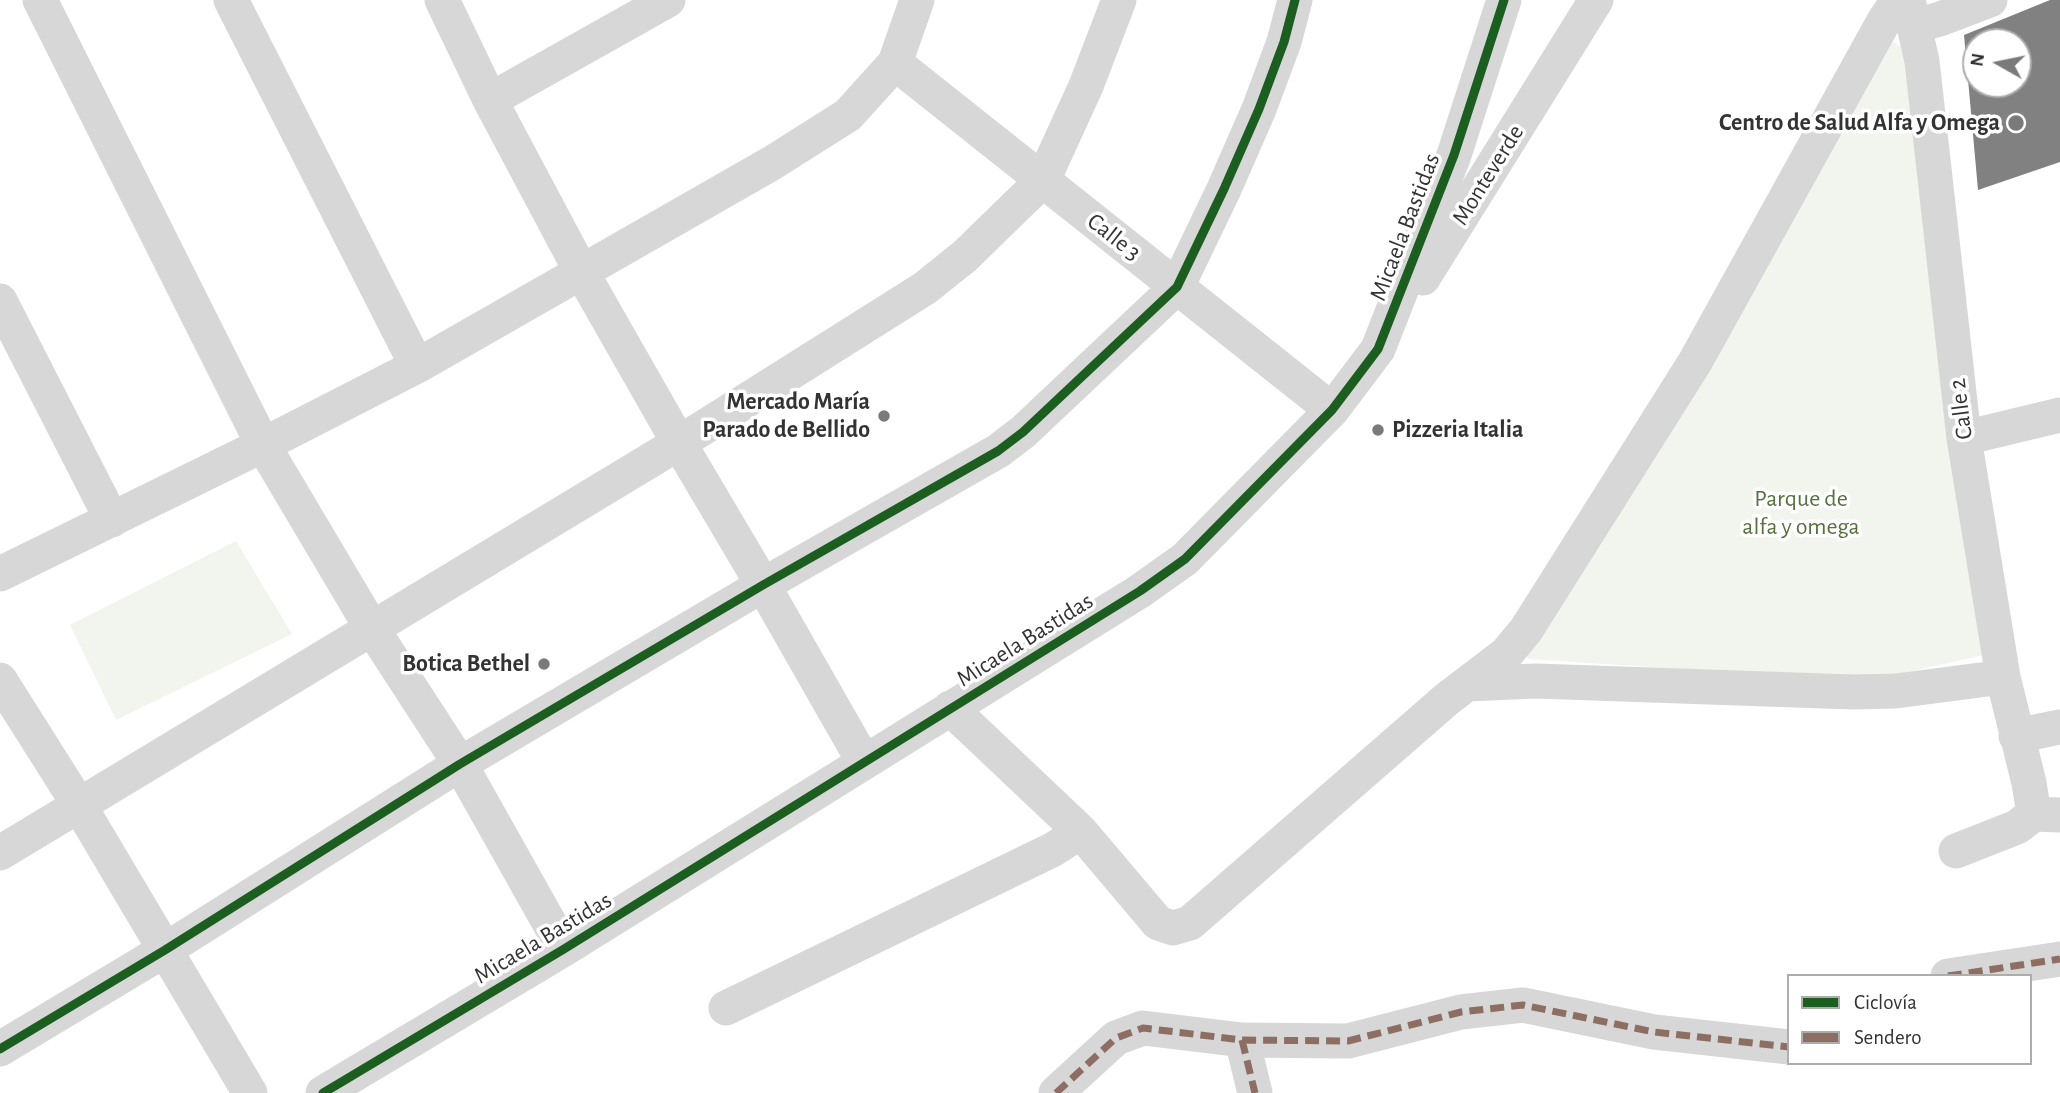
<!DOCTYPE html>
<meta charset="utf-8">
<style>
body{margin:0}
#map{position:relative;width:2060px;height:1093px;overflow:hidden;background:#fff;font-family:"Alegreya Sans",sans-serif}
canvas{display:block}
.legend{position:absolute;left:1787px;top:974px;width:245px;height:91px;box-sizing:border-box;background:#fff;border:2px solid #adadad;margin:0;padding:9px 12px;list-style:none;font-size:21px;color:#333}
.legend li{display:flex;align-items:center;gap:14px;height:35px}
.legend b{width:35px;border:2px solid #adadad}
.north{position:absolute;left:1962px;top:28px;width:70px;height:70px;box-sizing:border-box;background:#fff;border:2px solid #adadad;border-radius:50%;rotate:279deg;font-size:19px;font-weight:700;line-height:28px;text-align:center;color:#333}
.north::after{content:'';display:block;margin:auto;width:24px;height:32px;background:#7a7a7a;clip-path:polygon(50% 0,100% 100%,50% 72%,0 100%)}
</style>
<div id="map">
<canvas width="2060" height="1093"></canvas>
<ul class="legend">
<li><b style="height:9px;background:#1b5e20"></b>Ciclovía</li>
<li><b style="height:9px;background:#8d6e63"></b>Sendero</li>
</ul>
<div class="north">N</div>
</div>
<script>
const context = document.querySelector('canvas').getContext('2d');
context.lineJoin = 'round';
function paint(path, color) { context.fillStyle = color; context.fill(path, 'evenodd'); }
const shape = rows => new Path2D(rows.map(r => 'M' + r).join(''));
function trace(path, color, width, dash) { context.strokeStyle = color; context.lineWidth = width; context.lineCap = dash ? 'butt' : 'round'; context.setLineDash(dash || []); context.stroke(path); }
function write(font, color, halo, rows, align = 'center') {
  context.font = font + ' "Alegreya Sans",sans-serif'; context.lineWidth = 7; context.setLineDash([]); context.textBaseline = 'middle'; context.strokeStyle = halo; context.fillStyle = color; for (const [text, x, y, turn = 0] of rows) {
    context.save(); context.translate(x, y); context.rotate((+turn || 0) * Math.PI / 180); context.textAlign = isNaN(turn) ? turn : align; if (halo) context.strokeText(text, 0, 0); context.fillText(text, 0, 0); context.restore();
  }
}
const green = shape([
 [1895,42,1906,52,1984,655,1904,673,1802,677,1528,659,1520,647,1879,45],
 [236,541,292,634,116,720,70,625]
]);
const building = shape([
 [2050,0,2060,0,2060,162,1978,190,1964,35],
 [1976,42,2018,42,2018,84,1976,84]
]);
const minor = shape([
 [40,0,263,445,371,627,460,764,564,949],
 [231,0,417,366],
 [442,0,490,100,582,273,679,443,763,585,864,762],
 [1908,0,1922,61,1964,438,2003,677,2029,783,2034,814],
 [1915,26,1940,19,1990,0],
 [895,63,1332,410],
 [490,100,668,0],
 [1423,278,1596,0],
 [0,301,112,520],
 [1964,438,2060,415],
 [0,574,263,445,417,366,772,163,848,115,895,63,917,0],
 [0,680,79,805,250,1093],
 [1467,684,1536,681,1853,692,1896,691,2003,677],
 [950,708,1081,832,1158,923,1173,928,1190,923,1447,699,1506,654,1526,630,1695,362,1884,21,1898,0],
 [2016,736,2060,727],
 [1956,851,2017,827,2034,814,2060,815],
 [0,853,679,443,925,288,965,256,1043,180,1086,86,1119,0],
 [1948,976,2060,959],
 [726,1008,1052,850,1081,832],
 [1242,1040,1255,1093],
 [0,1049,165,950,460,764,763,585,998,451,1023,432,1177,287,1224,189,1259,109,1284,42,1295,0],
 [323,1093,564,949,1140,591,1185,559,1332,410,1378,349,1454,155,1504,0],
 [1056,1093,1116,1038,1143,1028,1242,1040,1348,1041,1461,1012,1523,1005,1654,1032,1789,1047]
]);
const quiet = shape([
 [1948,976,2060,959],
 [1242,1040,1255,1093],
 [1056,1093,1116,1038,1143,1028,1242,1040,1348,1041,1461,1012,1523,1005,1654,1032,1789,1047]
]);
const cycleway = shape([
 [0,1049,165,950,460,764,763,585,998,451,1023,432,1177,287,1224,189,1259,109,1284,42,1295,0],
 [323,1093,564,949,1140,591,1185,559,1332,410,1378,349,1454,155,1504,0]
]);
const markers = [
 [2016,123,9,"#7a7a7a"],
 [884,416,7,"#7a7a7a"],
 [1378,430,7,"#7a7a7a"],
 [544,664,7,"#7a7a7a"]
];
const poiNames = [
 ["Centro de Salud Alfa y Omega",2000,123],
 ["Mercado María",870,402],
 ["Parado de Bellido",870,430],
 ["Pizzeria Italia",1392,430,"left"],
 ["Botica Bethel",530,664]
];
const streetNames = [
 ["Monteverde",1488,175,-58],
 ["Micaela Bastidas",1405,227,-69],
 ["Calle 3",1114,237,38],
 ["Calle 2",1961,409,-97],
 ["Micaela Bastidas",1025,640,-32],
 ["Micaela Bastidas",543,938,-31]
];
const parkNames = [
 ["Parque de",1801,499],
 ["alfa y omega",1801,527]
];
paint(green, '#f1f5ed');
paint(building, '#818181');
trace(minor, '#d7d7d7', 35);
trace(quiet, '#8d6e63', 7, [14, 7]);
trace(cycleway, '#1b5e20', 9);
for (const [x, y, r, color] of markers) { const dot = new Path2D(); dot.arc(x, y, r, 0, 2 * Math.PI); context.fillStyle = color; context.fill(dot); trace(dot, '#fff', 2.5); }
write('bold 24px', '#333', '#fff', poiNames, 'right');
write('24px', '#333', '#fff', streetNames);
write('24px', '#56703f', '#fff', parkNames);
</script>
